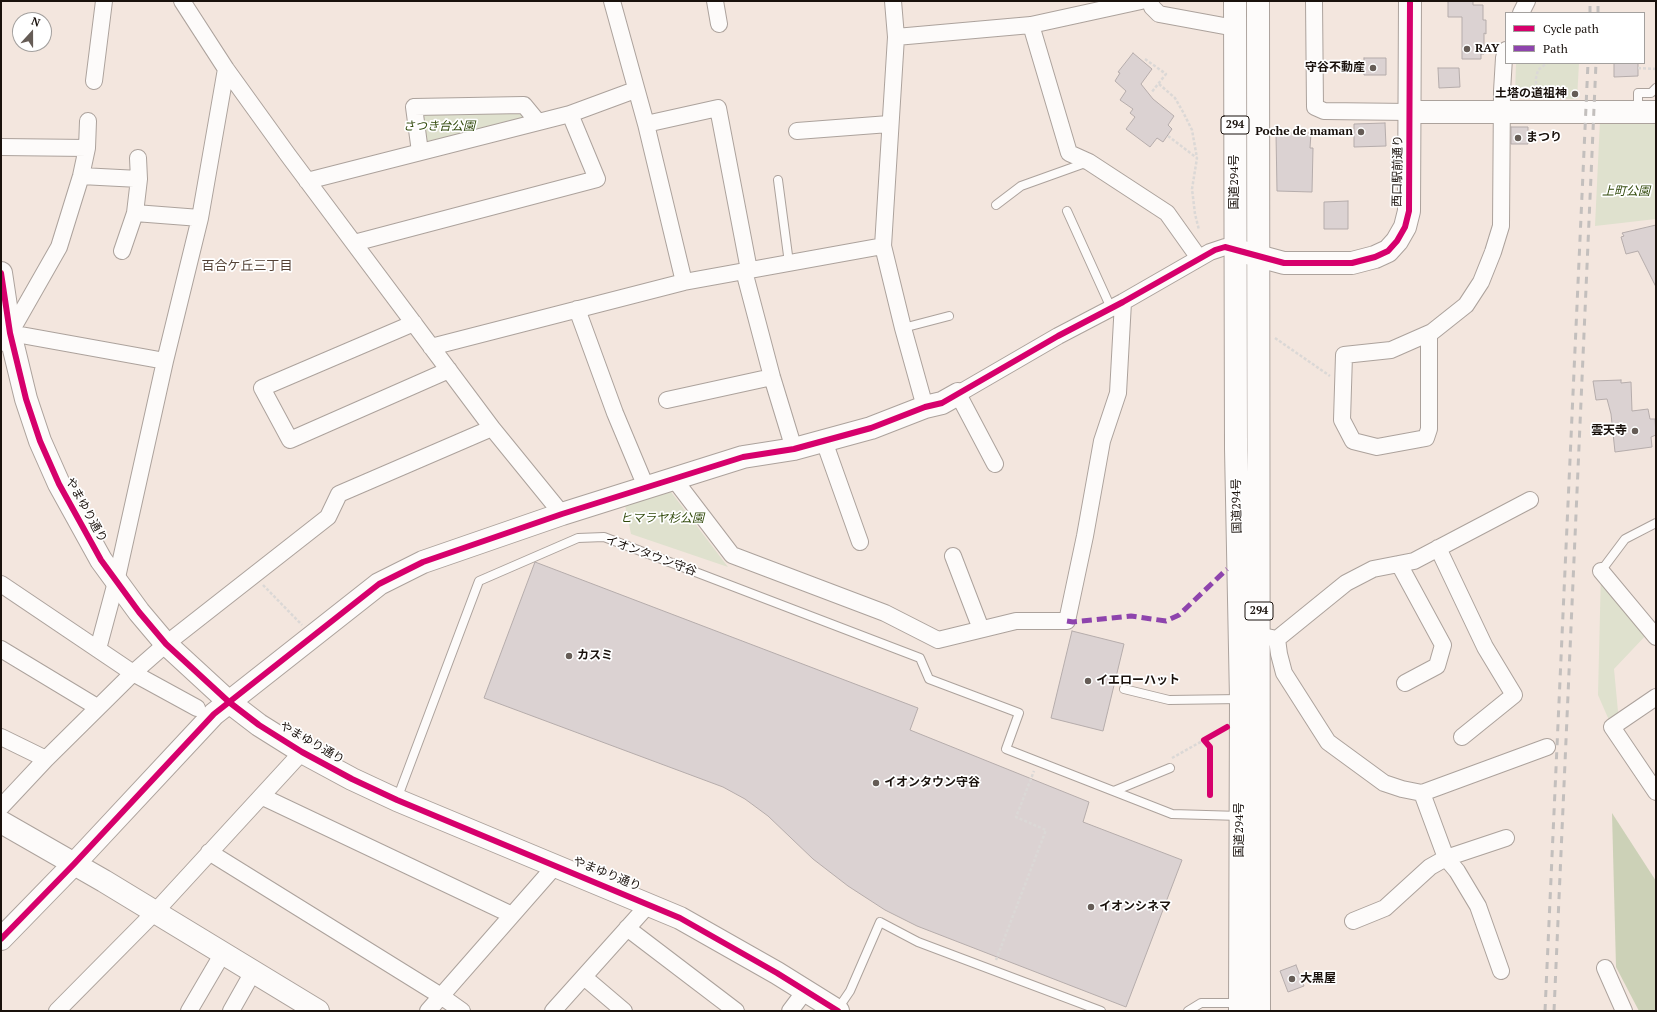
<!DOCTYPE html>
<meta charset="utf-8">
<style>
body{margin:0}
#map{position:relative;width:1657px;height:1012px;overflow:hidden;background:#f3e6de;font-family:"PT Serif",serif}
canvas{display:block}
.frame{position:absolute;inset:0;border:2px solid #19110c;pointer-events:none}
.legend{position:absolute;left:1505px;top:12px;width:140px;height:52px;box-sizing:border-box;background:#fff;border:1px solid #a3a09e;margin:0;padding:5px 7px;list-style:none;font-size:12px;color:#19110c}
.legend li{display:flex;align-items:center;gap:8px;height:20px}
.legend b{width:20px;border:1px solid #a3a09e}
.north{position:absolute;left:12px;top:12px;width:40px;height:40px;box-sizing:border-box;background:#fff;border:1px solid #a3a09e;border-radius:50%;rotate:21deg;font-size:11px;font-weight:700;line-height:16px;text-align:center;color:#19110c}
.north::after{content:'';display:block;margin:auto;width:14px;height:18px;background:#655c56;clip-path:polygon(50% 0,100% 100%,50% 72%,0 100%)}
</style>
<div id="map">
<canvas width="1657" height="1012"></canvas>
<div class="frame"></div>
<ul class="legend">
<li><b style="height:5px;background:#d6006c"></b>Cycle path</li>
<li><b style="height:5px;background:#8e44ad"></b>Path</li>
</ul>
<div class="north">N</div>
</div>
<script>
const context = document.querySelector('canvas').getContext('2d');
context.lineJoin = 'round';
function paint(path, color) { context.fillStyle = color; context.fill(path, 'evenodd'); }
const shape = rows => new Path2D(rows.map(r => 'M' + r).join(''));
function trace(path, color, width, dash) { context.strokeStyle = color; context.lineWidth = width; context.lineCap = dash ? 'butt' : 'round'; context.setLineDash(dash || []); context.stroke(path); }
function write(font, color, halo, rows, align = 'center') {
  context.font = font + ' "PT Serif","Noto Sans JP",serif'; context.lineWidth = 3.5; context.setLineDash([]); context.textBaseline = 'middle'; context.strokeStyle = halo; context.fillStyle = color; for (const [text, x, y, turn = 0] of rows) {
    context.save(); context.translate(x, y); context.rotate((+turn || 0) * Math.PI / 180); context.textAlign = isNaN(turn) ? turn : align; if (halo) context.strokeText(text, 0, 0); context.fillText(text, 0, 0); context.restore();
  }
}
const green = shape([
 [1516,63,1579,63,1577,99,1518,98,1515,95],
 [524,105,538,122,420,152,414,108],
 [1600,120,1656,120,1656,219,1595,226],
 [671,492,728,567,631,534,625,505],
 [1601,571,1650,631,1614,669,1619,722,1612,727,1598,695]
]);
const forest = shape([
 [1612,813,1656,881,1656,1011,1639,1011,1616,967]
]);
const building = shape([
 [1448,1,1473,1,1473,5,1483,5,1483,20,1486,20,1486,34,1484,33,1484,54,1481,54,1481,59,1462,59,1462,17,1448,17,1448,1],
 [1133,53,1152,69,1141,84,1153,99,1174,116,1168,125,1172,129,1163,142,1157,138,1150,147,1126,129,1135,117,1130,113,1133,109,1120,100,1126,91,1115,81,1120,73,1118,72,1133,53],
 [1364,58,1386,58,1386,75,1364,75,1364,58],
 [1614,63,1638,63,1638,76,1614,77,1614,63],
 [1438,68,1459,68,1460,87,1439,88,1438,68],
 [1385,123,1386,146,1354,147,1354,124,1385,123],
 [1511,127,1528,127,1528,144,1511,144,1511,127],
 [1276,133,1311,133,1310,148,1313,148,1312,192,1277,191,1276,133],
 [1348,201,1348,229,1324,229,1324,202,1348,201],
 [1656,225,1656,287,1638,251,1626,254,1621,237,1624,236,1622,233,1656,225],
 [1621,380,1621,383,1631,382,1632,411,1648,409,1650,419,1655,419,1656,435,1651,437,1652,447,1615,452,1611,414,1607,399,1596,400,1593,381,1621,380],
 [535,562,918,708,910,730,1089,802,1083,822,1182,860,1126,1007,917,926,885,910,848,886,813,859,768,816,745,799,723,787,484,698,535,562],
 [1072,631,1124,644,1103,731,1051,718,1072,631],
 [1296,965,1304,986,1288,992,1280,971,1296,965]
]);
const path = shape([
 [1145,59,1166,74,1151,93],
 [1638,68,1656,69],
 [1159,84,1175,98,1183,112,1192,130,1197,158],
 [1536,94,1536,78,1538,70,1547,63],
 [1168,136,1197,158,1192,189,1195,214,1199,230],
 [1275,338,1330,376],
 [263,585,302,625],
 [1172,758,1204,740],
 [996,960,1046,830,1016,817,1034,771]
]);
const lane = shape([
 [1638,111,1638,93,1651,93,1656,88],
 [778,180,789,263],
 [996,205,1021,186,1088,162],
 [1067,211,1111,308],
 [903,328,949,316],
 [1601,571,1625,539,1656,523],
 [1124,689,1169,700,1240,699],
 [1114,791,1170,768],
 [397,799,479,581,578,538,604,537,920,658,929,679,1019,713,1006,749,1172,814,1240,816],
 [837,1010,850,991,880,922,918,942,1101,1011],
 [1188,1011,1201,1003,1239,1003]
]);
const street = shape([
 [182,1,226,69,288,155,492,428,562,514],
 [612,1,646,124,684,282],
 [715,1,719,24],
 [893,1,896,37,883,246,903,328,925,407],
 [1150,1,1152,7,1159,14,1235,28],
 [1314,1,1315,107,1324,111,1410,112],
 [1521,13,1527,1],
 [1031,25,1069,153,1089,162,1167,213,1199,258],
 [896,37,1031,25,1141,1],
 [94,81,104,1],
 [646,124,718,108,749,270],
 [797,131,889,124],
 [1,147,87,148],
 [420,152,414,107,524,105,538,122],
 [138,158,139,179],
 [81,176,139,179,135,213],
 [307,181,570,114,635,90],
 [354,243,597,179,570,114],
 [122,251,135,213,200,218],
 [744,271,772,377,794,449],
 [577,309,615,413,646,487],
 [414,323,262,388,290,440,449,370],
 [10,333,165,361],
 [1429,334,1429,429,1426,438,1377,447,1353,441,1342,420,1344,355,1391,350,1432,332,1466,305,1481,282,1493,252,1501,226,1502,91,1504,58,1506,50],
 [1,343,10,333,59,247,81,176,87,148,88,121],
 [431,347,684,282,883,246],
 [667,400,772,377],
 [824,441,860,542],
 [995,464,958,394,1058,336,1123,302,1210,252,1225,247,1236,250],
 [674,479,732,555,885,613,938,640,1016,621,1067,621,1085,536,1102,441,1118,393,1123,302],
 [1438,548,1485,647,1514,695,1462,737],
 [953,556,981,629],
 [1399,564,1443,645,1437,666,1405,683],
 [1601,571,1656,637],
 [1,584,133,673,197,708],
 [1267,637,1277,639,1346,583,1373,569,1414,561,1530,500],
 [1277,639,1279,654,1284,673,1328,742,1384,783,1402,789,1422,793,1547,747],
 [1,649,97,707],
 [98,649,116,582,165,361,200,218,226,69],
 [1656,697,1612,727,1656,792],
 [1,737,46,759],
 [1422,793,1446,858,1457,871,1478,906,1501,971],
 [263,797,512,915],
 [1,807,46,759,133,673,166,644,328,517,339,494,492,428],
 [209,852,441,996,462,1011],
 [1353,921,1385,908,1430,867,1446,858,1506,838],
 [627,928,736,1011],
 [1605,968,1624,1011],
 [584,977,624,1011],
 [57,1011,155,912,302,752],
 [189,1011,223,953],
 [231,1011,253,972],
 [428,1011,556,865],
 [553,1011,649,904],
 [790,1011,805,991]
]);
const secondary = shape([
 [1410,112,1656,112],
 [1236,250,1284,263,1352,263,1375,257,1388,251,1397,241,1405,227,1409,211,1410,1],
 [1,273,10,333,26,399,40,441,59,484,101,560,139,612,166,644,229,702,259,725,302,752,352,779,397,800,680,918,777,973,838,1011],
 [1,822,104,881,318,1011],
 [1,939,74,864,214,714,379,584,423,562,562,514,743,457,794,449,871,428,925,407,942,403,958,394]
]);
const highway = shape([
 [1235,1,1236,449,1241,699,1240,1011],
 [1258,1,1259,1011]
]);
const rail = shape([
 [1590,13,1590,1],
 [1598,13,1598,1],
 [1545,1011,1588,63],
 [1554,1011,1596,63]
]);
const quiet = shape([
 [1067,621,1073,622,1131,616,1166,621,1179,615,1227,569]
]);
const cycleway = shape([
 [1,273,10,333,26,399,40,441,59,484,101,560,139,612,166,644,229,702,259,725,302,752,352,779,397,800,680,918,777,973,838,1011],
 [1210,795,1210,747,1204,740,1227,727],
 [1,939,74,864,214,714,379,584,423,562,562,514,743,457,794,449,871,428,925,407,942,403,1058,336,1123,302,1215,250,1225,247,1284,263,1352,263,1375,257,1388,251,1397,241,1405,227,1409,211,1410,1]
]);
const markers = [
 [1467,49,4,"#655c56"],
 [1373,68,4,"#655c56"],
 [1575,94,4,"#655c56"],
 [1361,132,4,"#655c56"],
 [1518,138,4,"#655c56"],
 [1635,431,4,"#655c56"],
 [569,656,4,"#655c56"],
 [1088,681,4,"#655c56"],
 [876,783,4,"#655c56"],
 [1091,907,4,"#655c56"],
 [1292,979,4,"#655c56"]
];
const shields = [
 [1235,125,28],
 [1259,611,28]
];
const shieldNames = [
 ["294",1235,125],
 ["294",1259,611]
];
const poiNames = [
 ["RAY",1475,49],
 ["守谷不動産",1365,68,"right"],
 ["土塔の道祖神",1567,94,"right"],
 ["Poche de maman",1353,132,"right"],
 ["まつり",1526,138],
 ["雲天寺",1627,431,"right"],
 ["カスミ",577,656],
 ["イエローハット",1096,681],
 ["イオンタウン守谷",884,783],
 ["イオンシネマ",1099,907],
 ["大黒屋",1300,979]
];
const parkNames = [
 ["さつき台公園",439,127],
 ["上町公園",1626,192],
 ["ヒマラヤ杉公園",662,519]
];
const streetNames = [
 ["西口駅前通り",1398,171,-89],
 ["国道294号",1235,182,-90],
 ["国道294号",1237,506,-91],
 ["やまゆり通り",86,510,61],
 ["イオンタウン守谷",651,556,20],
 ["やまゆり通り",312,743,30],
 ["国道294号",1240,830,-90],
 ["やまゆり通り",607,874,22]
];
const neighbourhoodNames = [
 ["百合ケ丘三丁目",247,266]
];
paint(green, '#dfe1ce');
paint(forest, '#ccd1b7');
paint(building, '#dbd2d2');
trace(building, '#b5acab', 1);
trace(lane, '#aca29c', 10);
trace(street, '#aca29c', 18);
trace(secondary, '#aca29c', 24);
trace(highway, '#aca29c', 24);
trace(path, '#dbd8d6', 2.5, [3, 2]);
trace(lane, '#fdfbfa', 8);
trace(street, '#fdfbfa', 16);
trace(secondary, '#fdfbfa', 22);
trace(highway, '#fdfbfa', 22);
trace(rail, '#c3bfbd', 3, [7, 7]);
trace(quiet, '#8e44ad', 5, [10, 5]);
trace(cycleway, '#d6006c', 6);
for (const [x, y, r, color] of markers) { const dot = new Path2D(); dot.arc(x, y, r, 0, 2 * Math.PI); context.fillStyle = color; context.fill(dot); trace(dot, '#fff', 1.5); }
for (const [x, y, w] of shields) { const box = new Path2D(); box.roundRect(x - w / 2, y - 9, w, 18, 3); context.fillStyle = '#fff'; context.fill(box); trace(box, '#19110c', 1); }
write('bold 11px', '#19110c', null, shieldNames);
write('bold 12px', '#19110c', '#fff', poiNames, 'left');
write('italic 12px', '#31490b', '#fff', parkNames);
write('12px', '#19110c', '#fff', streetNames);
write('13px', '#534135', '#fff', neighbourhoodNames);
</script>
